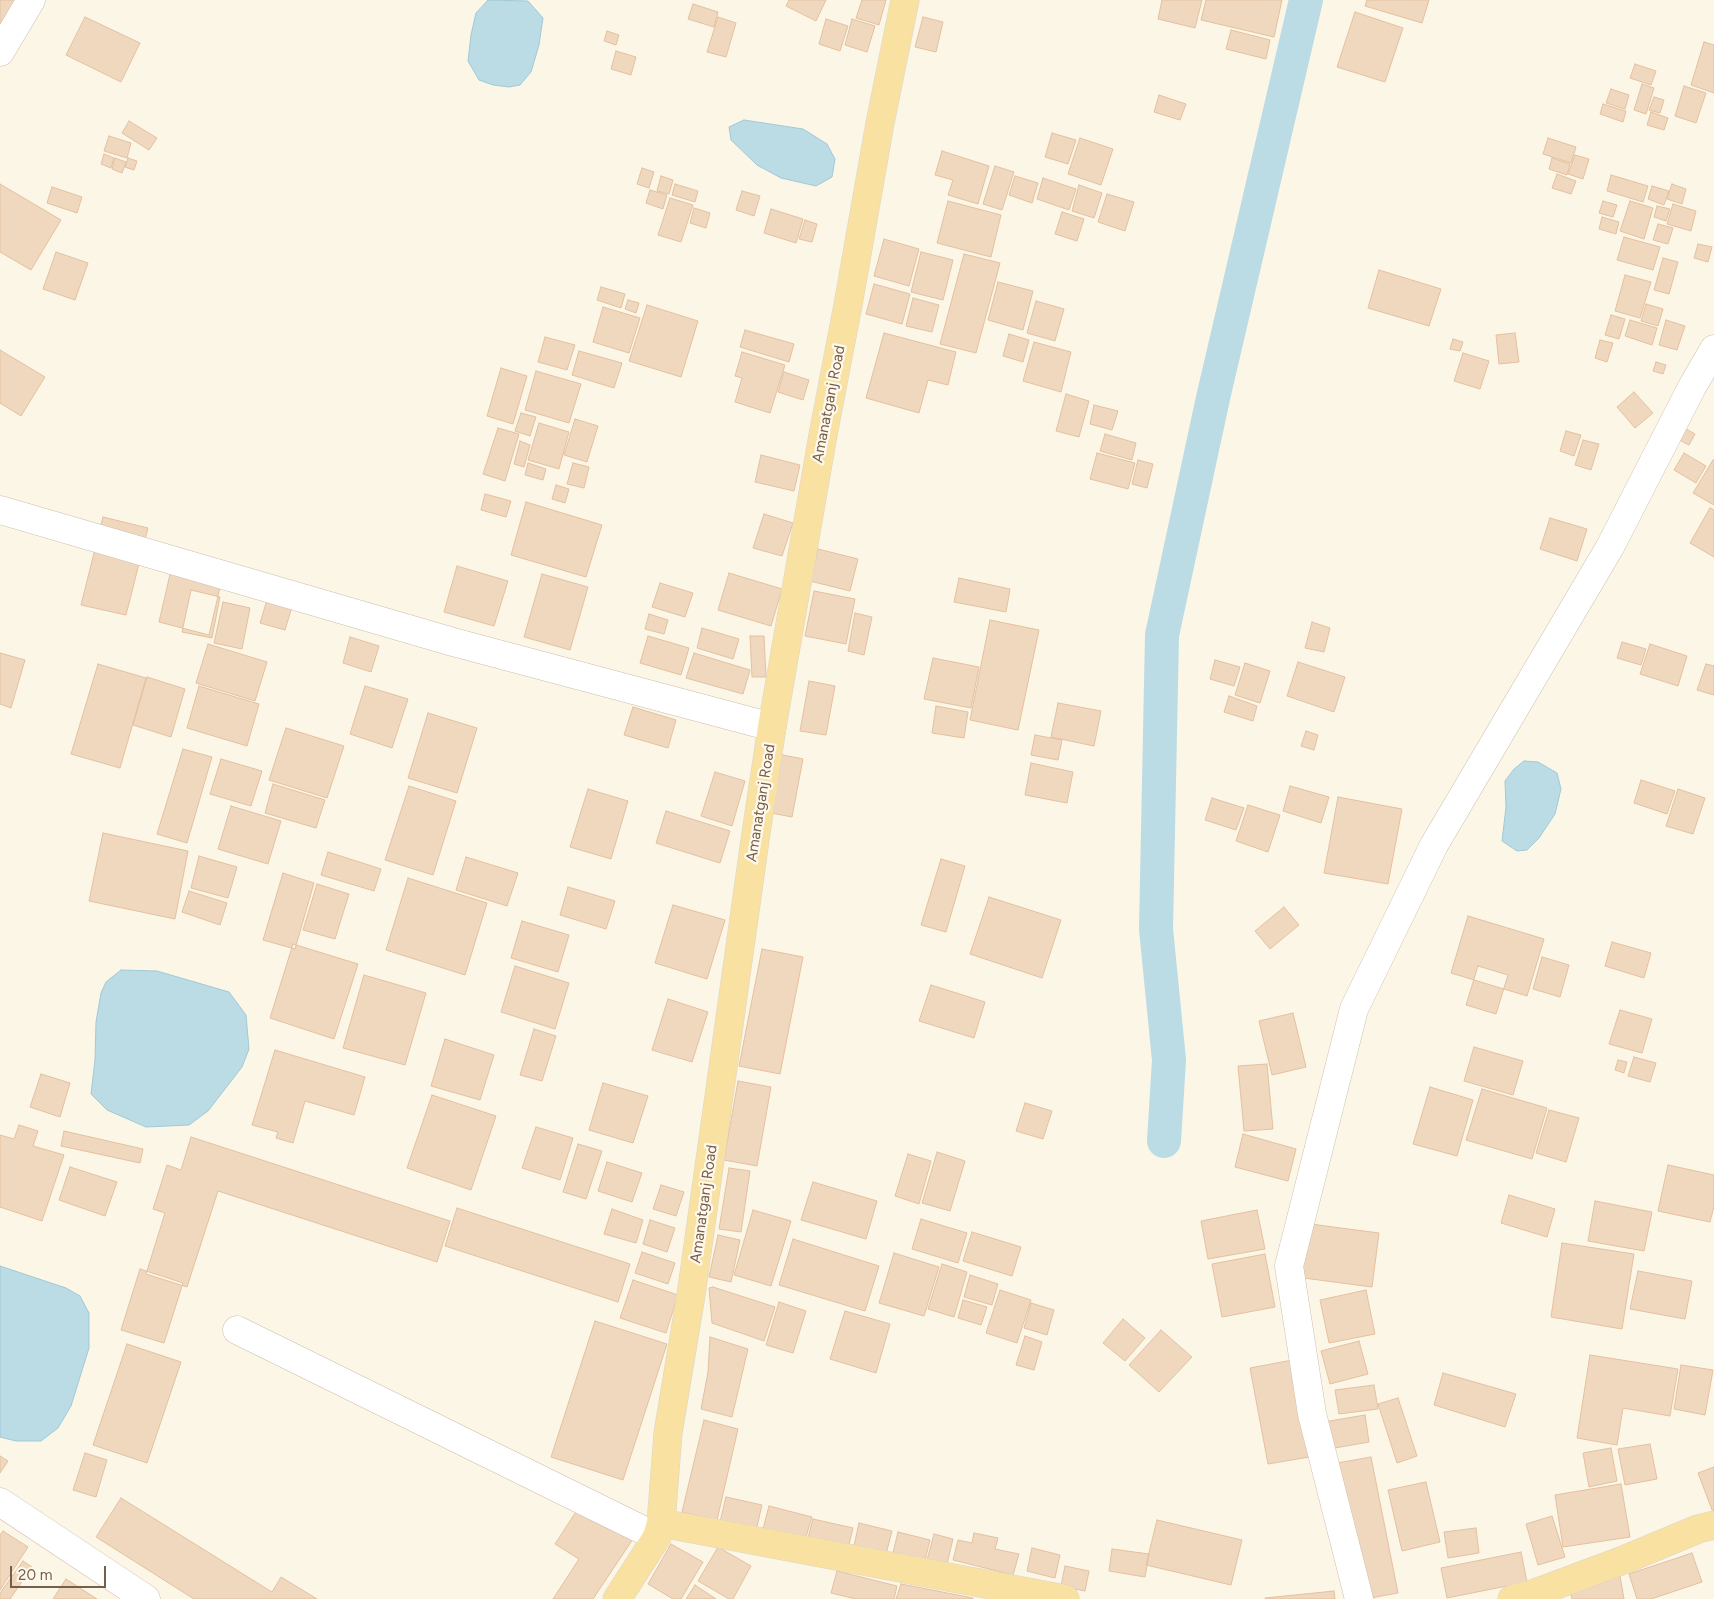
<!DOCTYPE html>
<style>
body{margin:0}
#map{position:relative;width:1714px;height:1599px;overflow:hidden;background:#fcf6e6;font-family:Figtree,sans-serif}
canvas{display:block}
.scale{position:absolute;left:10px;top:1566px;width:96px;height:22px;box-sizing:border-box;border:2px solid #755e4b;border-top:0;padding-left:6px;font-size:15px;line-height:18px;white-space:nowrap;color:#755e4b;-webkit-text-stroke:4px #fef9ec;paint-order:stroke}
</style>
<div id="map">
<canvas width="1714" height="1599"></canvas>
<div class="scale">20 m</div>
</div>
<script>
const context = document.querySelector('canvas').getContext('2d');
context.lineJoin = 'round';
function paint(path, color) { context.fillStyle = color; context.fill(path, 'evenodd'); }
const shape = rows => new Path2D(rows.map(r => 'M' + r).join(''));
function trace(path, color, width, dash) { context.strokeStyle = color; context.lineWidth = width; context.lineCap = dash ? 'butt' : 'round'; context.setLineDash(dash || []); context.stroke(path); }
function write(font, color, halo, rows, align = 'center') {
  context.font = font + ' Figtree,sans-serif'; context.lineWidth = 4.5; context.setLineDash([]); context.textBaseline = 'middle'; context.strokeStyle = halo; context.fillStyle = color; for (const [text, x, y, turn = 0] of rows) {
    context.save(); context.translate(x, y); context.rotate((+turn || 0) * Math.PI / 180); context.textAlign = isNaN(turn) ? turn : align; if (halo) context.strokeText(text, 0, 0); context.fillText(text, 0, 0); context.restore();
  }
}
const water = shape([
 [488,0,528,1,543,18,539,45,531,72,520,85,509,87,493,85,479,80,468,61,471,35,476,13,488,0],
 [744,120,803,129,827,144,835,159,832,177,816,186,781,178,757,165,731,140,729,127,744,120],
 [1524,761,1538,762,1557,773,1561,789,1555,814,1539,838,1527,850,1517,851,1502,841,1506,807,1505,781,1514,769,1524,761],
 [121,970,157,971,229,992,246,1015,249,1049,242,1067,208,1111,189,1125,146,1127,107,1110,91,1094,95,1060,96,1022,101,993,106,982,121,970],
 [0,1266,66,1288,80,1296,89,1313,89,1348,71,1406,58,1428,41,1441,16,1441,0,1437,0,1266]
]);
const canal = shape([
 [1164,1141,1169,1060,1156,929,1162,635,1213,398,1306,0]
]);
const building = shape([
 [0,0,28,0,0,34,0,0],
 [789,0,826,0,816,21,786,6,789,0],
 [862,0,886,0,879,25,856,18,862,0],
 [1162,0,1202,0,1195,28,1158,19,1162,0],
 [1206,0,1282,0,1274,37,1201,20,1206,0],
 [1367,0,1429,0,1422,23,1365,6,1367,0],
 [693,4,718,12,714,27,688,19,693,4],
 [1355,12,1403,28,1385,82,1337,67,1355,12],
 [85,17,140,43,121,82,66,55,85,17],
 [718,17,736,23,726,57,707,52,718,17],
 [923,17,943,22,936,52,915,47,923,17],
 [826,19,848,26,840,51,819,44,826,19],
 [852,19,875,26,867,52,845,45,852,19],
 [1231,30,1270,40,1266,59,1226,49,1231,30],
 [607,31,619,35,616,45,604,41,607,31],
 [1704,42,1714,45,1714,93,1691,85,1704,42],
 [616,51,636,57,631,75,611,69,616,51],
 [1635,64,1656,71,1651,85,1630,78,1635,64],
 [1642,84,1654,88,1646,114,1634,110,1642,84],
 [1684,86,1706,93,1696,123,1675,116,1684,86],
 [1611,89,1629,95,1625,109,1606,103,1611,89],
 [1159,95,1186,104,1180,120,1154,112,1159,95],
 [1654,97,1664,100,1660,113,1649,110,1654,97],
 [1603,104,1626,111,1623,122,1600,114,1603,104],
 [1651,112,1668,118,1664,130,1647,125,1651,112],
 [129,121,157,138,149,150,122,133,129,121],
 [1052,133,1076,140,1068,164,1045,157,1052,133],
 [109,136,131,143,127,158,104,151,109,136],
 [1080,138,1113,149,1101,185,1068,174,1080,138],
 [1548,138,1576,147,1571,163,1543,154,1548,138],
 [942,151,989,166,978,204,948,195,953,180,935,175,942,151],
 [104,154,114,158,111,168,101,164,104,154],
 [1575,155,1589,159,1583,179,1568,174,1575,155],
 [115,158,126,162,122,173,112,169,115,158],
 [128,158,137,161,134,170,125,167,128,158],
 [1552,158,1570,164,1567,175,1549,169,1552,158],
 [995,166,1014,172,1002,210,983,204,995,166],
 [642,168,654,172,649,188,637,184,642,168],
 [1557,174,1576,181,1571,194,1552,188,1557,174],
 [1611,175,1648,186,1643,202,1607,191,1611,175],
 [661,176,673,180,669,194,657,191,661,176],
 [1015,176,1038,183,1032,203,1009,195,1015,176],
 [1043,178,1076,189,1069,210,1037,199,1043,178],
 [0,184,61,220,31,270,0,252,0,184],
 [675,184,698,191,695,202,672,195,675,184],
 [1672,184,1686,189,1682,204,1667,199,1672,184],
 [1079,185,1102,193,1094,218,1072,211,1079,185],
 [1652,186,1669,191,1664,205,1648,199,1652,186],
 [52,187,82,197,77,213,47,203,52,187],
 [650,190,667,195,663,209,646,203,650,190],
 [742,191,760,196,754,216,736,210,742,191],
 [1107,194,1134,202,1125,231,1098,222,1107,194],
 [670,198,693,205,681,242,658,235,670,198],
 [948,201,1001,215,991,257,937,243,948,201],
 [1603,201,1617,205,1613,217,1599,213,1603,201],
 [1630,201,1653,208,1644,239,1620,231,1630,201],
 [1673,204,1696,211,1691,231,1667,224,1673,204],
 [1657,206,1670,209,1666,221,1654,217,1657,206],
 [694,208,710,213,706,228,690,223,694,208],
 [771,209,803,219,796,243,764,233,771,209],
 [1062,212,1084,219,1077,241,1055,234,1062,212],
 [1602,217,1619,222,1616,234,1599,229,1602,217],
 [805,220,817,224,812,242,799,239,805,220],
 [1658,224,1673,228,1668,244,1653,240,1658,224],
 [1624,237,1660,247,1653,270,1617,260,1624,237],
 [884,239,919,249,909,286,874,276,884,239],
 [1698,244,1712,247,1708,262,1694,258,1698,244],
 [56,252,88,263,75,300,43,289,56,252],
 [921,252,953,260,943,300,911,292,921,252],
 [964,254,1000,263,976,353,940,344,964,254],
 [1663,258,1678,262,1669,294,1654,290,1663,258],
 [1379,270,1441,289,1429,326,1368,308,1379,270],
 [1625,275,1651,282,1640,318,1615,311,1625,275],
 [998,282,1033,291,1023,330,988,320,998,282],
 [874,284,910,294,902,324,866,314,874,284],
 [601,287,625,294,621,308,597,300,601,287],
 [913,298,939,305,932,332,906,326,913,298],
 [628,300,639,303,636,313,625,309,628,300],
 [1036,301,1064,309,1055,341,1027,333,1036,301],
 [1646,304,1663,309,1658,326,1641,321,1646,304],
 [647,305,698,321,681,377,629,361,647,305],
 [603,307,640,318,629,353,593,342,603,307],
 [1611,315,1625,319,1619,339,1605,335,1611,315],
 [1630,320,1657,328,1652,345,1625,336,1630,320],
 [1666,320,1685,326,1677,350,1659,345,1666,320],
 [745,330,794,344,789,362,740,347,745,330],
 [884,333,956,352,948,385,928,380,919,413,866,398,884,333],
 [1515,333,1519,362,1499,364,1496,335,1515,333],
 [1009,334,1029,340,1023,362,1003,356,1009,334],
 [545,337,575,345,567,370,538,362,545,337],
 [1453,339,1463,342,1460,351,1450,349,1453,339],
 [1600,340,1613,343,1607,362,1595,358,1600,340],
 [1034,342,1071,352,1061,392,1023,381,1034,342],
 [0,350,45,377,21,416,0,403,0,350],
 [579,351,622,363,614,388,572,375,579,351],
 [742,352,785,365,770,413,735,402,742,378,735,376,742,352],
 [1463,353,1489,361,1480,389,1454,381,1463,353],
 [1656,362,1666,365,1663,374,1653,371,1656,362],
 [501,368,527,376,513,424,487,416,501,368],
 [536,371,581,384,569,423,525,410,536,371],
 [784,372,809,380,803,400,778,392,784,372],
 [1634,392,1653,413,1635,428,1617,407,1634,392],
 [1066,394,1089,401,1079,437,1056,431,1066,394],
 [1094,405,1118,411,1112,430,1090,424,1094,405],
 [521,413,536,417,530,436,515,431,521,413],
 [575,419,598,426,587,462,564,455,575,419],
 [539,423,569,432,559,469,528,460,539,423],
 [498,428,519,434,505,481,483,474,498,428],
 [1686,429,1695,434,1689,445,1679,440,1686,429],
 [1566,431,1581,435,1574,456,1560,451,1566,431],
 [1105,434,1136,443,1132,460,1100,451,1105,434],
 [1583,440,1599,444,1591,470,1575,465,1583,440],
 [520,441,530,445,524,467,514,464,520,441],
 [1097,453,1135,463,1128,489,1090,479,1097,453],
 [1684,453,1706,466,1696,483,1674,470,1684,453],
 [761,455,800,465,794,491,755,482,761,455],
 [1138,460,1153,464,1147,488,1132,484,1138,460],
 [1713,460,1714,460,1714,505,1693,493,1713,460],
 [528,463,546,469,543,480,525,475,528,463],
 [573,463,589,467,584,488,567,484,573,463],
 [556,485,569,489,565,503,552,499,556,485],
 [485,494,511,501,506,517,481,510,485,494],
 [526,502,602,525,586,577,511,555,526,502],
 [1710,508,1714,510,1714,557,1690,543,1710,508],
 [764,514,793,523,782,556,753,548,764,514],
 [103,517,148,528,126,615,81,605,103,517],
 [1550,518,1587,529,1577,561,1540,549,1550,518],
 [818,549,858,559,850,591,810,581,818,549],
 [457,566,508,581,494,626,444,612,457,566],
 [171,570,221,583,209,635,159,622,171,570],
 [729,573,782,589,771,626,718,610,729,573],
 [542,574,588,587,570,650,524,637,542,574],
 [959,578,1010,589,1006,612,954,602,959,578],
 [660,583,693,593,685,617,652,607,660,583],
 [191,590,220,597,212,638,182,632,191,590],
 [814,591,855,599,846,644,805,636,814,591],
 [267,600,292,607,285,630,260,623,267,600],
 [223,602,250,608,242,649,214,643,223,602],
 [855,613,872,617,864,655,848,651,855,613],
 [649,614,668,620,664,634,645,629,649,614],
 [990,620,1039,630,1018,730,970,720,990,620],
 [1312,622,1330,628,1324,652,1305,648,1312,622],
 [702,628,739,639,733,659,697,648,702,628],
 [648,636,689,648,681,675,640,663,648,636],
 [750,636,764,636,766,677,752,677,750,636],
 [350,637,379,646,371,672,343,663,350,637],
 [1622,642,1646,649,1641,665,1617,658,1622,642],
 [208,644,267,662,255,701,196,683,208,644],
 [1650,644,1687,656,1678,686,1640,674,1650,644],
 [0,653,25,660,11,708,0,704,0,653],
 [694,653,750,670,743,694,686,678,694,653],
 [933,658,979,667,971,708,924,699,933,658],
 [1215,660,1240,667,1234,686,1210,679,1215,660],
 [1298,662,1345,677,1334,712,1287,696,1298,662],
 [1245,663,1270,671,1260,703,1235,695,1245,663],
 [98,664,146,678,120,768,71,754,98,664],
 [1706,664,1714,666,1714,695,1697,690,1706,664],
 [147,677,185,689,171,737,133,725,147,677],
 [809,681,835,686,826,735,800,731,809,681],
 [199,686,259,704,247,746,187,728,199,686],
 [365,686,408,699,392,748,350,734,365,686],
 [1229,696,1257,706,1253,721,1224,712,1229,696],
 [1058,703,1101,711,1094,746,1051,737,1058,703],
 [936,706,968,712,964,738,932,733,936,706],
 [633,707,676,720,668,748,624,735,633,707],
 [428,713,477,728,457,793,408,778,428,713],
 [286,728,344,746,327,798,269,780,286,728],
 [1306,731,1318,735,1314,750,1301,746,1306,731],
 [1035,735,1062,740,1058,760,1031,755,1035,735],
 [183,749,212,757,187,843,157,834,183,749],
 [773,753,803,759,792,817,761,811,773,753],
 [221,759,262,771,251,806,210,794,221,759],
 [1031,763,1073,772,1067,803,1025,795,1031,763],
 [715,772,745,781,732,826,701,816,715,772],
 [1641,780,1675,791,1667,814,1634,803,1641,780],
 [273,784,325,800,316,828,265,813,273,784],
 [409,786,456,801,433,875,385,860,409,786],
 [1290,786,1329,797,1321,823,1283,811,1290,786],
 [588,789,628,801,611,859,570,847,588,789],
 [1678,789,1705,798,1693,834,1666,826,1678,789],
 [1338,797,1402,809,1388,884,1324,873,1338,797],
 [1212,798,1244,808,1236,830,1205,820,1212,798],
 [1248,805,1280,815,1268,852,1236,841,1248,805],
 [231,806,281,821,268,864,218,849,231,806],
 [666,811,730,831,720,863,656,843,666,811],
 [103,833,188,851,175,919,89,901,103,833],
 [328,852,381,869,374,891,321,875,328,852],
 [199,856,237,867,228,898,191,888,199,856],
 [466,857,518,873,507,906,456,890,466,857],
 [941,859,965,866,946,932,921,925,941,859],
 [283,873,314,883,295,949,263,940,283,873],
 [408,878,487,903,465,975,386,950,408,878],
 [317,884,349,894,335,939,303,930,317,884],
 [568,887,615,901,606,929,560,915,568,887],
 [189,891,227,903,220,925,182,912,189,891],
 [989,897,1061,920,1042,978,970,954,989,897],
 [673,905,725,920,707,979,655,963,673,905],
 [1284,907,1299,925,1270,949,1255,931,1284,907],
 [1468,916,1544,939,1527,996,1451,973,1468,916],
 [522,921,569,935,558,972,511,958,522,921],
 [1612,942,1651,953,1644,978,1605,966,1612,942],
 [293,944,358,964,334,1039,270,1018,293,944],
 [762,949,803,957,780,1074,739,1066,762,949],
 [1542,957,1569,965,1560,997,1533,989,1542,957],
 [515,966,569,983,555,1029,501,1012,515,966],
 [1478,966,1508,975,1496,1014,1466,1005,1478,966],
 [364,975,426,993,405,1065,343,1048,364,975],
 [931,985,985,1002,974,1038,919,1021,931,985],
 [668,999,708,1012,692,1062,652,1050,668,999],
 [1620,1010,1652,1019,1642,1053,1609,1044,1620,1010],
 [1293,1013,1306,1067,1272,1075,1259,1021,1293,1013],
 [534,1029,556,1036,542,1081,520,1075,534,1029],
 [445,1039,494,1055,480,1100,431,1086,445,1039],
 [1474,1047,1523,1061,1513,1095,1464,1081,1474,1047],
 [275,1050,365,1077,354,1115,305,1101,293,1143,276,1138,278,1132,252,1125,275,1050],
 [1634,1057,1656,1063,1650,1082,1628,1076,1634,1057],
 [1618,1060,1627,1062,1624,1073,1615,1070,1618,1060],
 [1267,1064,1273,1129,1244,1131,1238,1066,1267,1064],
 [41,1074,70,1083,60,1117,30,1107,41,1074],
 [738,1081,771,1087,757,1166,724,1160,738,1081],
 [603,1083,648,1096,633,1143,589,1130,603,1083],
 [1430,1087,1473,1100,1457,1156,1413,1144,1430,1087],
 [1482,1089,1547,1108,1532,1159,1466,1140,1482,1089],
 [432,1095,496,1116,471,1190,407,1168,432,1095],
 [1025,1103,1052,1111,1043,1139,1016,1131,1025,1103],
 [1549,1110,1579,1118,1566,1162,1536,1153,1549,1110],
 [19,1125,38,1131,33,1146,64,1155,42,1221,0,1207,0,1135,14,1139,19,1125],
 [536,1127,573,1138,560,1180,522,1168,536,1127],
 [64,1131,143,1149,140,1163,61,1146,64,1131],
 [1243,1134,1296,1149,1288,1181,1235,1167,1243,1134],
 [191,1137,450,1221,437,1262,218,1191,187,1287,146,1274,165,1213,153,1209,167,1165,181,1170,191,1137],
 [578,1144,602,1151,586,1199,563,1192,578,1144],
 [937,1152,965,1161,950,1211,922,1203,937,1152],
 [908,1154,931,1161,919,1204,895,1196,908,1154],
 [607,1162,642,1173,632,1202,598,1191,607,1162],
 [1668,1165,1714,1175,1714,1206,1710,1222,1658,1211,1668,1165],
 [70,1167,117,1182,105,1216,59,1200,70,1167],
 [729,1168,750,1171,741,1232,719,1229,729,1168],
 [813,1182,877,1201,866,1239,801,1220,813,1182],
 [661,1185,684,1192,676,1216,653,1209,661,1185],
 [1509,1195,1555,1209,1547,1237,1501,1223,1509,1195],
 [1595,1201,1652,1212,1644,1251,1588,1241,1595,1201],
 [457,1208,630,1264,618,1302,445,1246,457,1208],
 [612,1209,643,1220,636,1243,604,1234,612,1209],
 [753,1210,791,1221,771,1286,734,1275,753,1210],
 [1257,1210,1265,1249,1208,1259,1201,1221,1257,1210],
 [921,1219,967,1233,958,1263,912,1249,921,1219],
 [650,1220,675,1228,667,1252,643,1244,650,1220],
 [1303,1223,1379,1233,1372,1287,1296,1277,1303,1223],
 [972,1232,1021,1247,1012,1276,963,1261,972,1232],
 [718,1235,740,1240,731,1282,709,1277,718,1235],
 [793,1239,879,1266,865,1311,779,1285,793,1239],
 [1562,1243,1634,1254,1622,1329,1551,1317,1562,1243],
 [642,1252,675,1263,668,1284,635,1273,642,1252],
 [894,1253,939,1267,924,1316,879,1303,894,1253],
 [1265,1254,1275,1307,1222,1317,1212,1264,1265,1254],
 [942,1264,967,1272,954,1317,928,1309,942,1264],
 [140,1269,183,1283,164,1343,121,1330,140,1269],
 [1638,1271,1692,1281,1685,1319,1630,1309,1638,1271],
 [970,1275,998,1284,992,1305,964,1297,970,1275],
 [633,1280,678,1295,666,1333,620,1318,633,1280],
 [713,1287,775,1307,764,1341,712,1323,709,1288,713,1287],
 [1000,1290,1031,1300,1017,1343,986,1333,1000,1290],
 [1366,1290,1375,1334,1329,1343,1320,1300,1366,1290],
 [963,1300,987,1307,981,1325,958,1318,963,1300],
 [779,1302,806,1311,793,1353,766,1345,779,1302],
 [1031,1303,1054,1310,1047,1335,1024,1328,1031,1303],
 [845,1311,890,1324,876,1373,830,1359,845,1311],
 [1123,1319,1145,1338,1125,1361,1103,1343,1123,1319],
 [595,1321,667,1344,623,1480,551,1457,595,1321],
 [1161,1330,1192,1357,1159,1392,1129,1365,1161,1330],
 [1025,1336,1042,1342,1034,1370,1016,1365,1025,1336],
 [710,1337,748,1349,732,1417,701,1409,708,1372,710,1337],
 [1359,1341,1368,1374,1330,1384,1321,1351,1359,1341],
 [127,1344,181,1362,147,1463,93,1445,127,1344],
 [1590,1355,1678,1369,1670,1416,1623,1408,1617,1445,1577,1438,1590,1355],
 [1298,1359,1315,1456,1268,1464,1250,1368,1298,1359],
 [1681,1365,1713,1370,1705,1415,1674,1409,1681,1365],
 [1443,1373,1516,1394,1505,1427,1434,1405,1443,1373],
 [1374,1385,1378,1409,1339,1414,1335,1390,1374,1385],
 [1398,1398,1417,1456,1397,1463,1378,1404,1398,1398],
 [1365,1415,1369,1442,1329,1449,1324,1422,1365,1415],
 [704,1420,738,1429,717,1520,682,1512,704,1420],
 [1650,1444,1657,1479,1625,1485,1618,1449,1650,1444],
 [1611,1448,1617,1481,1589,1487,1583,1453,1611,1448],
 [85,1453,107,1460,96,1497,73,1490,85,1453],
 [0,1456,8,1461,0,1473,0,1456],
 [1371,1457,1398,1593,1365,1599,1337,1463,1371,1457],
 [1714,1467,1714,1515,1698,1473,1714,1467],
 [1426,1482,1440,1542,1402,1551,1388,1490,1426,1482],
 [1621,1484,1630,1537,1563,1547,1555,1495,1621,1484],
 [726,1497,762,1505,756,1531,720,1522,726,1497],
 [121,1498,272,1592,281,1577,317,1599,194,1599,96,1537,121,1498],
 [583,1501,635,1536,593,1599,553,1599,579,1559,555,1544,583,1501],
 [769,1506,812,1517,805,1540,763,1529,769,1506],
 [1552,1516,1565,1557,1538,1565,1526,1524,1552,1516],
 [813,1519,853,1528,848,1548,808,1538,813,1519],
 [1157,1520,1242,1540,1231,1585,1146,1565,1157,1520],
 [859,1523,892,1531,886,1554,854,1546,859,1523],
 [1476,1528,1479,1553,1448,1558,1444,1532,1476,1528],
 [3,1531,28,1547,0,1590,0,1535,3,1531],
 [898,1532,930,1540,925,1560,893,1553,898,1532],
 [974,1533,998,1538,995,1549,1019,1554,1013,1575,953,1560,958,1540,972,1543,974,1533],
 [934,1534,953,1539,947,1564,927,1560,934,1534],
 [671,1544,703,1562,681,1599,673,1599,648,1584,671,1544],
 [718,1547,751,1566,733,1599,729,1599,698,1581,718,1547],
 [1032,1548,1060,1555,1055,1578,1027,1571,1032,1548],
 [1112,1549,1149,1554,1145,1577,1109,1571,1112,1549],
 [1521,1552,1527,1582,1447,1598,1441,1568,1521,1552],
 [1692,1553,1702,1582,1651,1599,1637,1599,1629,1574,1692,1553],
 [23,1561,32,1567,10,1599,0,1599,0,1593,23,1561],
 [1065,1566,1089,1571,1085,1591,1061,1586,1065,1566],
 [837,1571,897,1586,894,1599,856,1599,831,1593,837,1571],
 [1620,1576,1624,1599,1572,1599,1569,1586,1620,1576],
 [66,1579,97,1599,53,1599,66,1579],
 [901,1584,973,1598,973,1599,896,1599,901,1584],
 [695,1585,716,1599,686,1599,695,1585],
 [1334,1591,1335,1599,1265,1599,1265,1598,1334,1591]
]);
const minor = shape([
 [0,52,31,0],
 [0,510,453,642,772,727],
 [237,1330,657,1537],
 [0,1502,146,1599],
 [1359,1599,1312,1414,1289,1266,1354,1009,1434,845,1610,547,1692,387,1714,349]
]);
const major = shape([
 [661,1523,1065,1599],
 [617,1599,657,1537,661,1523,668,1433,691,1295,755,840,772,727,823,435,848,305,880,123,905,0],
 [1512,1599,1532,1594,1626,1559,1698,1529,1714,1525]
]);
const streetNames = [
 ["Amanatganj Road",829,404,-79],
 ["Amanatganj Road",761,803,-81],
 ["Amanatganj Road",704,1204,-82]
];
paint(water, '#bbdbe5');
trace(water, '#a1c9d6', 1);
trace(canal, '#bbdbe5', 34);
paint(building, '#f0d8bf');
trace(building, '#e3c09f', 1);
trace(minor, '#cdbead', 29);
trace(major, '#dbd5d0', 29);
trace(minor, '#fff', 28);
trace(major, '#f8e1a1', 28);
write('15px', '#755e4b', '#fef9ec', streetNames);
</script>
